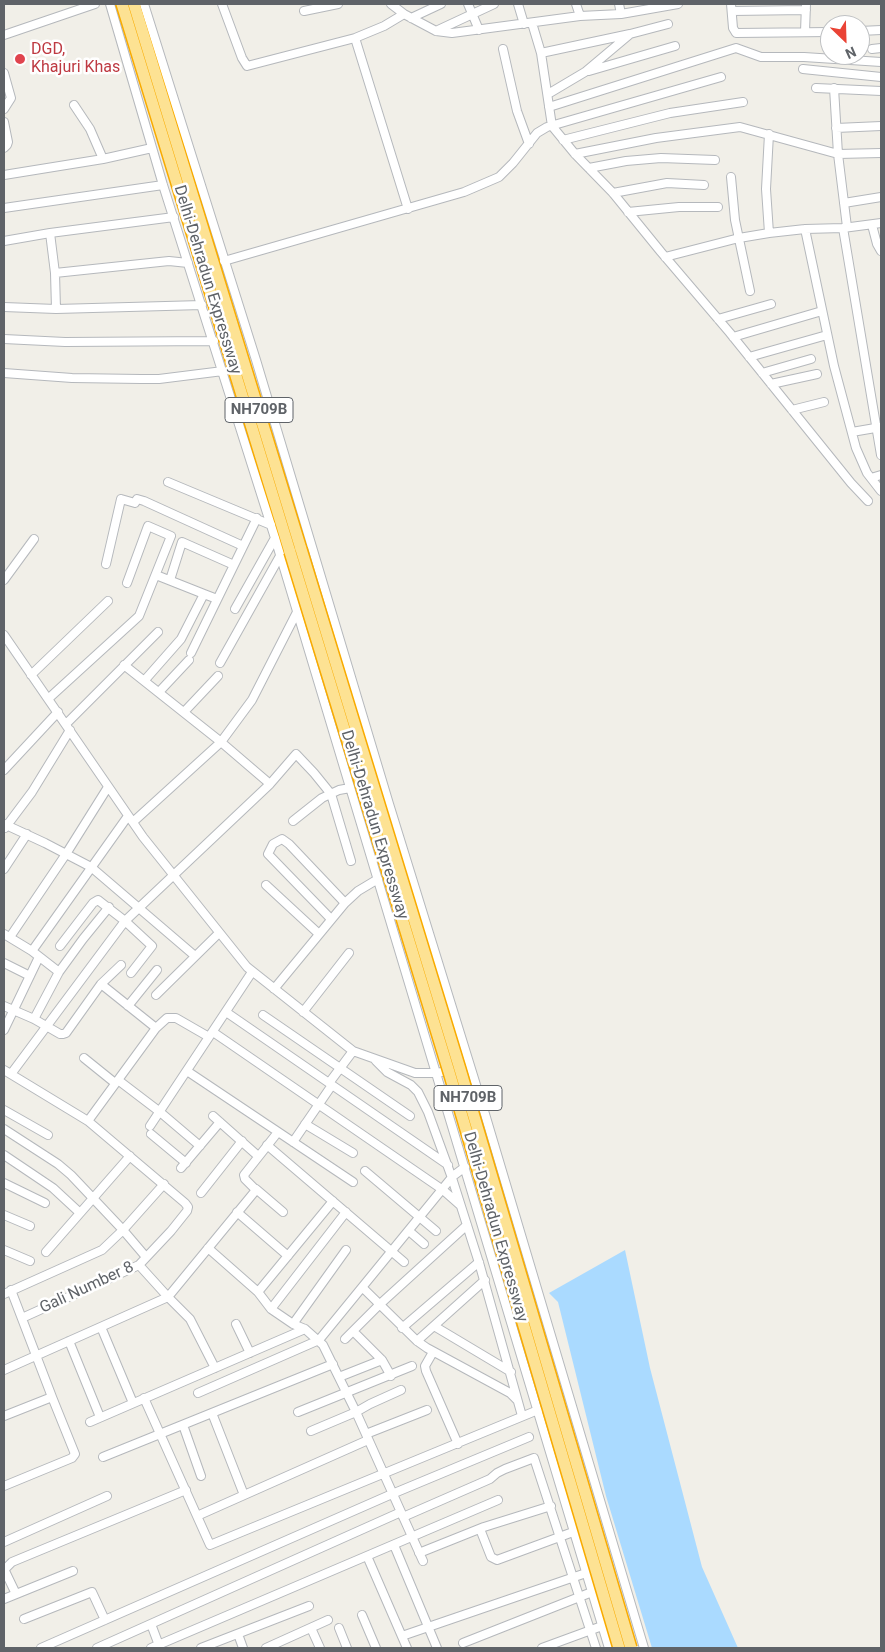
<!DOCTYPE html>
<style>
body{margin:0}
#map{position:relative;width:885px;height:1652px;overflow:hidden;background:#f1efe8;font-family:Roboto,sans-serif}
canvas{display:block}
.frame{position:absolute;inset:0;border:5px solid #5f6368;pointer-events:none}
.north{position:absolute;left:820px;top:15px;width:50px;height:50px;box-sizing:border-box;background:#fff;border:1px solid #bfc1c3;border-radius:50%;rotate:156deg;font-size:14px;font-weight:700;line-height:20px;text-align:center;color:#5f6368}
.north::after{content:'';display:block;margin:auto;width:18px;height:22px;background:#ea4335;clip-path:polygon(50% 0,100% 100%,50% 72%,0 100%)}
</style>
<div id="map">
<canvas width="885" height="1652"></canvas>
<div class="frame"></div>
<div class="north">N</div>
</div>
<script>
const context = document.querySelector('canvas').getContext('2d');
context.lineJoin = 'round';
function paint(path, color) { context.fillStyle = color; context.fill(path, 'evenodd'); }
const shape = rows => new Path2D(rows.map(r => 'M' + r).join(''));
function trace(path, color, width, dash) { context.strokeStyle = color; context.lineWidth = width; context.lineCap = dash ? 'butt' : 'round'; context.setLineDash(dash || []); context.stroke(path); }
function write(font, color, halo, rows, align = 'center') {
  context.font = font + ' Roboto,sans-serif'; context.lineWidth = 5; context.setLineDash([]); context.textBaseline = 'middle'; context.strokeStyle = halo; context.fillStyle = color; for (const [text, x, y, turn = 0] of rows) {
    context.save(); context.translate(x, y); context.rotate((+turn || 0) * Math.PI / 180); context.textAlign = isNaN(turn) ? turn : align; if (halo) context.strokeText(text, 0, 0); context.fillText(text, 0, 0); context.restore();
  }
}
const water = shape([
 [625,1250,650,1368,702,1567,738,1648,652,1648,606,1496,558,1302,549,1293]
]);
const minor = shape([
 [110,4,163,185,275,538,609,1648],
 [144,4,256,360,389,804,485,1114,644,1648],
 [222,4,242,58,247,66,355,38,384,26,404,14],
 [391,4,404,14,436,31,452,33,580,16,621,14,678,4],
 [468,4,479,30],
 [518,4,524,24],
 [576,4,580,16],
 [619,4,621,14],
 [731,4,733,28,736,33,830,32],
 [304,11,338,4],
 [732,11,806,10],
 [411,18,441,4],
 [532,23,541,53,552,126,575,154,613,193,661,252,730,333,851,483,868,501],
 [436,31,494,4],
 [860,31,881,30],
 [805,32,806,4],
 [4,35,95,4],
 [355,38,408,209],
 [503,49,517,111,529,144],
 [872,49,881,48],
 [541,53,630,34,668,24],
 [803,69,881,77],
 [589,71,675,46],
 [4,73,11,98,4,109],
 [816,88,881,91],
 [834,88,838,154,847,227],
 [548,94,585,72,629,35],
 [74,105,90,129,103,159],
 [549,107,736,48,761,57,804,57,881,62],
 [4,122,8,142,7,145,4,148],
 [836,128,881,126],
 [563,140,670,113,743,102],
 [575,154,656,138,740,127,838,154,881,153],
 [589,168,626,161,661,158,715,160],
 [4,175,103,159,152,148],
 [731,177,735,220,750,291],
 [613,193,667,183,704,185],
 [844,203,881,197],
 [4,208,163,185],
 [628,212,679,207,718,207],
 [872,225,877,244,881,251],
 [843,228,881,455],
 [805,229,834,366,856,448,867,473,881,491],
 [50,233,55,273,56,309],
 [769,233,766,189,769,134],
 [4,241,50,233,174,217],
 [665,257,739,238,769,233,805,229,843,228,881,223],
 [224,261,464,192,499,177,513,163,537,133,547,127,721,77],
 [55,273,169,261,188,263],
 [4,307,56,309,202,305],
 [718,319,771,304],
 [733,337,822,311],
 [4,339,65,342,214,341],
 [749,357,827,335],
 [4,373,72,378,141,379,159,379,223,371],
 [762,373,811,359],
 [771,384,817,374],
 [792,410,824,402],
 [852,432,881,427],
 [871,478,881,475],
 [168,482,271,525],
 [106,564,121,499,135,503,137,499,144,501,243,546],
 [156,575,204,594],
 [4,580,34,539],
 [170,580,182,542,234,565],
 [235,609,275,538],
 [4,635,143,837,247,967,353,1051,415,1073,437,1073,452,1070],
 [191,653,257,518],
 [220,663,280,556],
 [124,665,221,742,270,784],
 [31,675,108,601],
 [144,681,181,639,204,594,217,599],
 [159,692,189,660],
 [48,699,139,616,171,536,148,526,127,583],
 [184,712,218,676],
 [66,724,158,632],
 [4,770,58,712],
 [293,821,322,798,339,790,350,788],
 [133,822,221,742,252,700,297,612],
 [4,824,45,843,91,867,195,956],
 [5,828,32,792,70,730],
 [4,869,27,834],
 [266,885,319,934],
 [331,919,268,854,273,844,282,839,289,844,345,903],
 [4,934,32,951,59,972],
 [10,937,66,854,108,787],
 [60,946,93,903,98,900,125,921,152,946,131,973],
 [32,951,128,816],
 [4,963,30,976],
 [101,984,156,1028],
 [274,989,345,903,358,891,378,879],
 [156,995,219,933],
 [4,1006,34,1019,60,1034,63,1034,66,1033,101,984,121,965],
 [128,1006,157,970],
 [226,1012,448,1165],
 [303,1012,349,953],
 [263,1015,410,1116],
 [34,1019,59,972,83,939,109,907],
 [4,1030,39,957],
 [213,1032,443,1190,460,1205],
 [84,1058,115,1083],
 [376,1061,387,1072,411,1085,418,1092,428,1112,452,1178,480,1266,522,1416],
 [4,1070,88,1121,185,1203,188,1207,187,1211,171,1231,139,1265,22,1318],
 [187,1071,353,1182],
 [11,1074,125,921,270,784,296,754,314,773,331,794,351,861],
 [118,1080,160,1112,200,1146],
 [329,1083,353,1051],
 [4,1110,48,1135],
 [213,1116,258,1156],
 [88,1121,156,1028,167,1018,176,1018,209,1037],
 [305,1124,353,1153],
 [150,1126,252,972],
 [4,1129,58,1164,71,1175,123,1230,146,1257],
 [151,1134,186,1163],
 [293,1142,332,1085],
 [267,1145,404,1262],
 [4,1155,53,1188,80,1213],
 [181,1168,220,1122],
 [365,1171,436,1231],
 [4,1183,45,1203],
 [256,1189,283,1212],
 [201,1193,242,1141],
 [237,1212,288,1256],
 [4,1215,30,1226],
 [409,1231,424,1244],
 [208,1248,258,1292,271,1309,293,1324,305,1329,323,1345,356,1412,423,1561],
 [4,1250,30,1261],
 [46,1252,130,1156],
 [139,1265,168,1297,190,1319,215,1368],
 [363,1288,417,1341,427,1348,510,1393,517,1400],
 [11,1290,52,1397],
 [258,1292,333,1201],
 [4,1294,102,1250,123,1230,164,1184],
 [271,1309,346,1212],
 [236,1324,250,1353],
 [293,1324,346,1250],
 [434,1326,511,1372],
 [101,1327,133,1403],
 [402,1328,479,1262],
 [353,1331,382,1360,391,1376],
 [345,1339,379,1305,467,1225],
 [69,1341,100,1417],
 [417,1341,485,1280],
 [433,1352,425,1366,426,1371,458,1444],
 [4,1370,168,1297,256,1190,245,1179,244,1175,278,1132],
 [339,1377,382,1360],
 [198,1393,319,1340,453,1176,465,1167],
 [144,1398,210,1545,538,1410],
 [298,1412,412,1366],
 [212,1413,244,1495],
 [4,1416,52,1397,75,1454,72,1458,4,1486],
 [90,1422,305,1329],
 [183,1425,201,1476],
 [311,1431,356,1412,370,1404,401,1390],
 [366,1434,427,1410],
 [103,1457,333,1364],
 [197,1516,368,1440],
 [403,1517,490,1479,497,1473,505,1469,534,1458,596,1648],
 [480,1529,491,1557,497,1560,573,1532],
 [4,1542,107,1496],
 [394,1545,437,1648],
 [419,1553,484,1527,551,1506],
 [367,1556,407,1648],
 [4,1569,16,1594],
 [4,1570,12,1562,186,1490],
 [4,1599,73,1571],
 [362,1615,376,1648],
 [24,1619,92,1592,105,1620],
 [151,1624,160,1648],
 [311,1628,320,1648],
 [339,1628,347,1648],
 [238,1634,243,1648],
 [402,1636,586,1573],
 [463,1643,592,1592],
 [41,1648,392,1494,529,1437],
 [97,1648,401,1512],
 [151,1648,498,1500],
 [201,1648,309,1606],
 [266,1648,328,1620],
 [542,1648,602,1626]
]);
const highway = shape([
 [122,4,290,552],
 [134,4,301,549]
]);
const highwayBridge = shape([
 [301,549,460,1069,631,1648],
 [290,552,449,1072,619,1648]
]);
const markers = [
 [20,59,6,"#e0444e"]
];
const shields = [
 [259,410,68],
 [468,1098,68]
];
const shieldNames = [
 ["NH709B",259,410],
 ["NH709B",468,1098]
];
const healthNames = [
 ["DGD,",31,50],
 ["Khajuri Khas",31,68]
];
const streetNames = [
 ["Delhi-Dehradun Expressway",207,280,73],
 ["Delhi-Dehradun Expressway",374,825,73],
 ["Delhi-Dehradun Expressway",495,1227,74],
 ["Gali Number 8",87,1288,-25]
];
paint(water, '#aadaff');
trace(minor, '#b5b8bc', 10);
trace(highway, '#f9ab00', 14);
trace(minor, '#fff', 8);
trace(highway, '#fde293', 11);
trace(highwayBridge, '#f9ab00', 14, []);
trace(highwayBridge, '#fde293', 11);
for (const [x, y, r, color] of markers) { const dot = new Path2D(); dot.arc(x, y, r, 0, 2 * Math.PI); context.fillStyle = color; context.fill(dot); trace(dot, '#fff', 2); }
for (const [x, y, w] of shields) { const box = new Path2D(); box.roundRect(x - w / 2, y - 12.5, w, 25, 4); context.fillStyle = '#fff'; context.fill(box); trace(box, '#5f6368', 1); }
write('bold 15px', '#5f6368', null, shieldNames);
write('16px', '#be3a42', '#fff', healthNames, 'left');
write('16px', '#5f6368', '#fff', streetNames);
</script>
